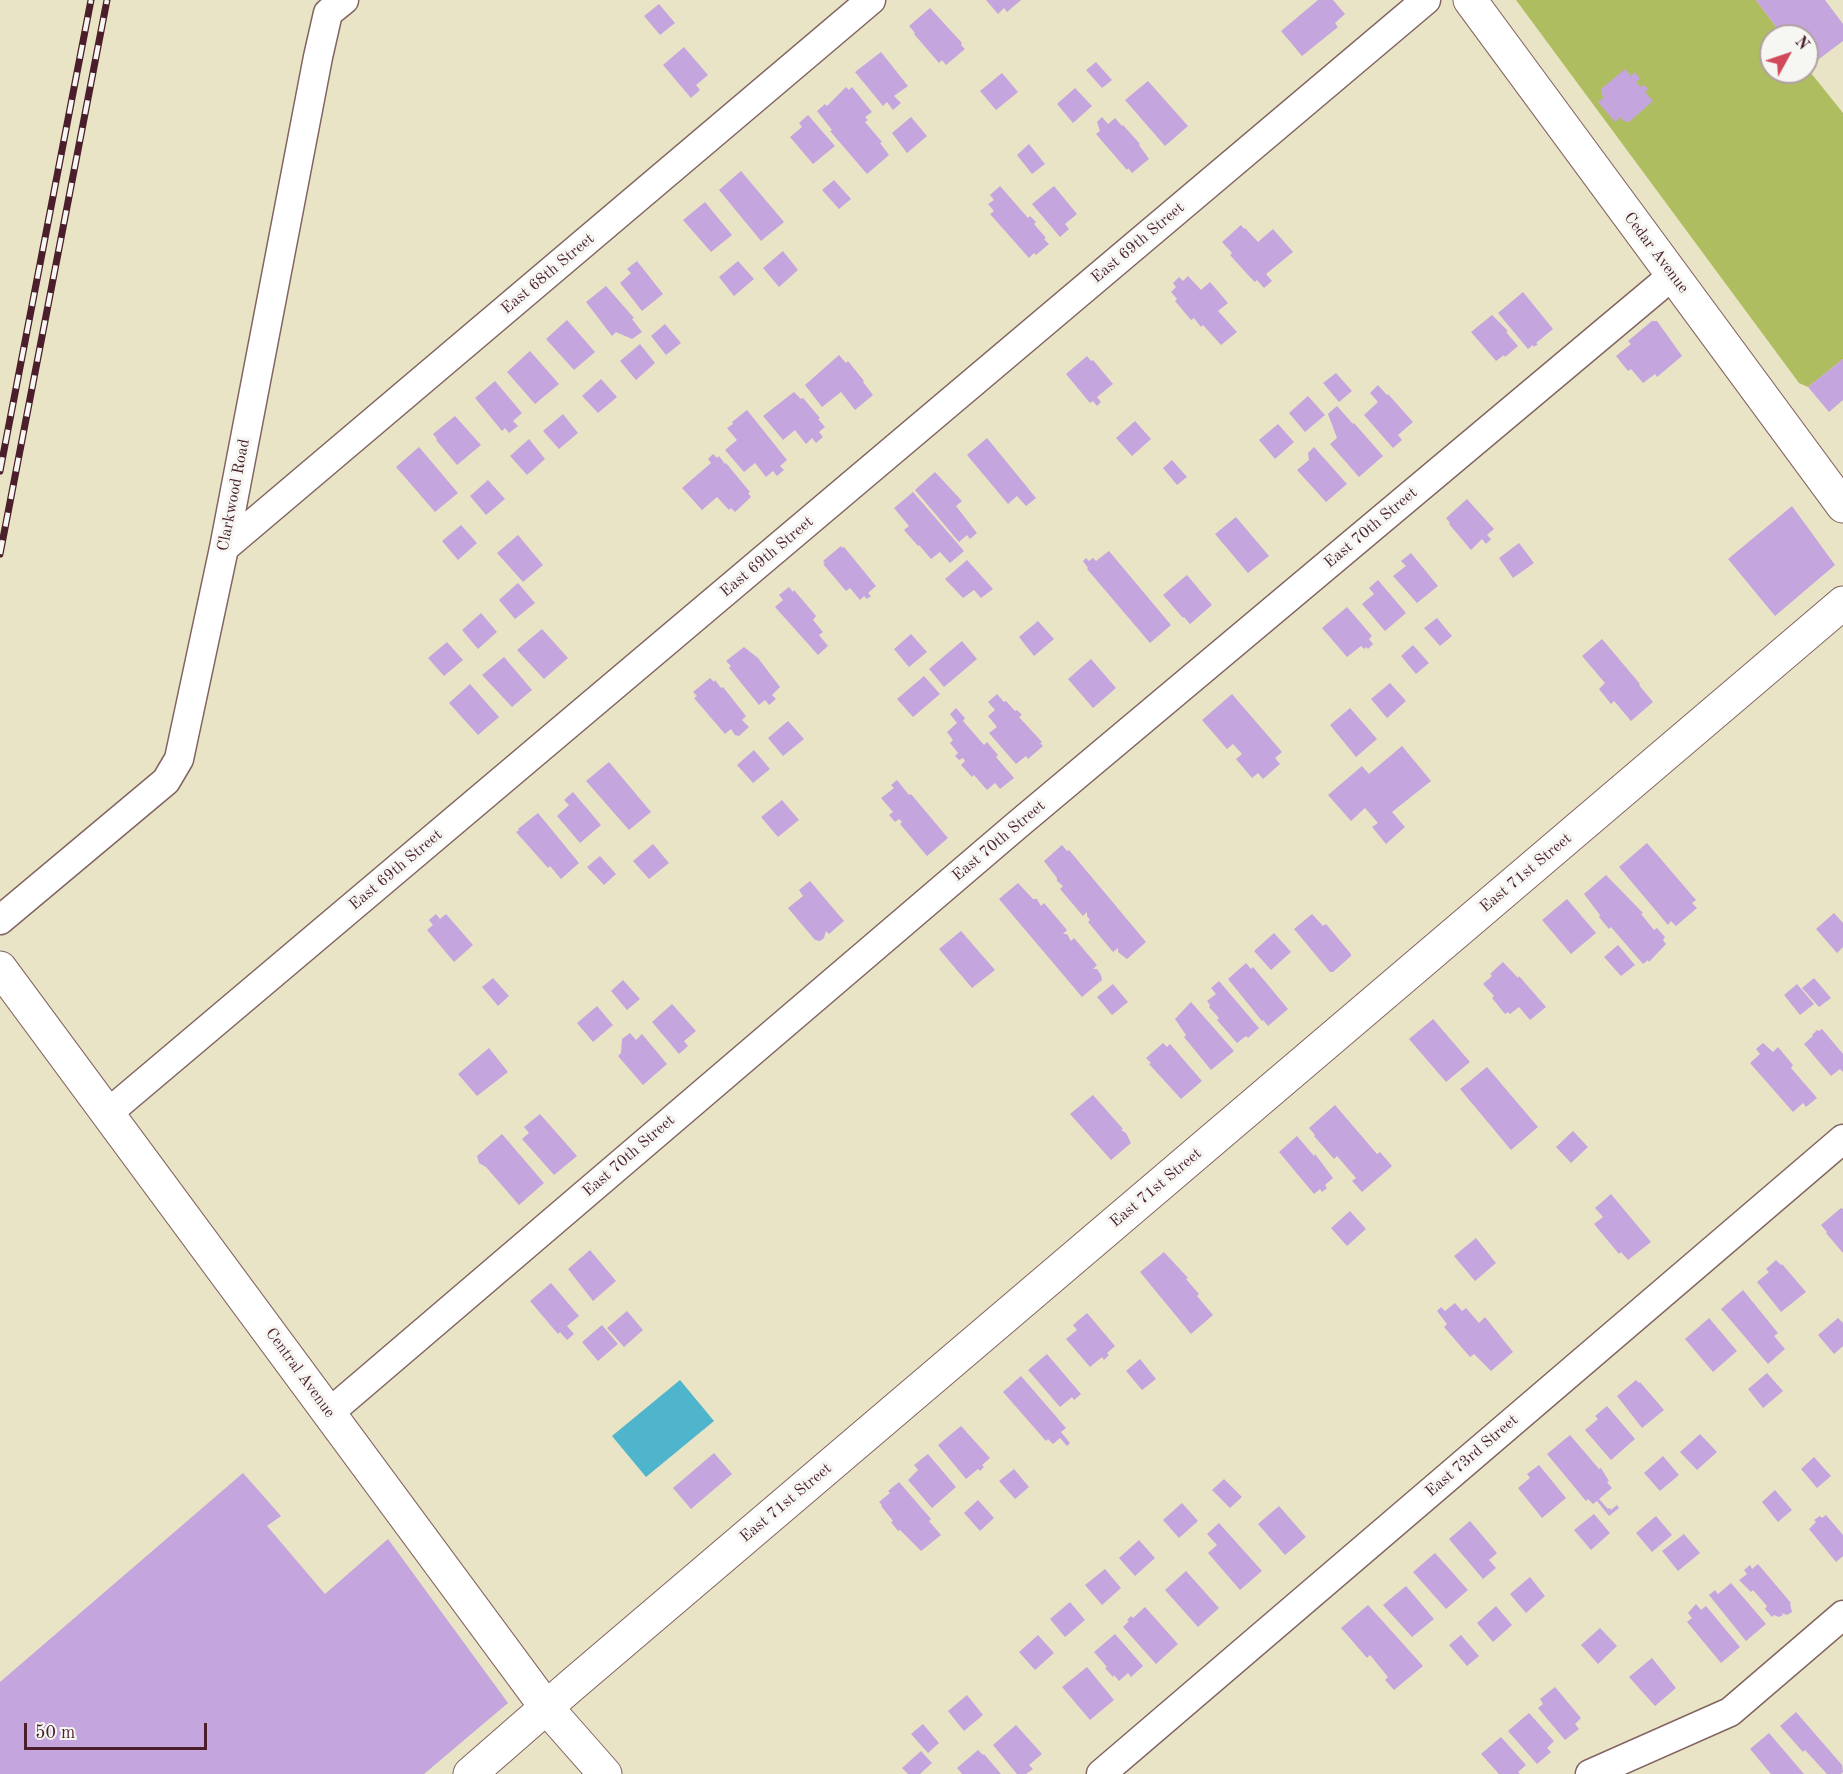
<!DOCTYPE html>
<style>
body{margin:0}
#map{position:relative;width:1843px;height:1774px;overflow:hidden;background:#eae4c6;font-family:"Old Standard TT",serif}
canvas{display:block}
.north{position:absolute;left:1759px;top:24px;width:60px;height:60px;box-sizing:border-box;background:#f6f6f2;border:2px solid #b1a0a2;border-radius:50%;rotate:50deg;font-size:16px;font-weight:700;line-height:24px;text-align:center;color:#4a1f2b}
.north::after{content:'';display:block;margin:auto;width:21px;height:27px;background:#d1495b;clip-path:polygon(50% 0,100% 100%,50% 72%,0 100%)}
.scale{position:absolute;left:24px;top:1723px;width:183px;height:27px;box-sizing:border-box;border:3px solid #4a1f2b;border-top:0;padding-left:8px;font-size:18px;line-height:21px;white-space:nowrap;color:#4a1f2b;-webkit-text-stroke:4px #f6f6f2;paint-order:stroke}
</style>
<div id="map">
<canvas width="1843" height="1774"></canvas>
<div class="north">N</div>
<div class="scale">50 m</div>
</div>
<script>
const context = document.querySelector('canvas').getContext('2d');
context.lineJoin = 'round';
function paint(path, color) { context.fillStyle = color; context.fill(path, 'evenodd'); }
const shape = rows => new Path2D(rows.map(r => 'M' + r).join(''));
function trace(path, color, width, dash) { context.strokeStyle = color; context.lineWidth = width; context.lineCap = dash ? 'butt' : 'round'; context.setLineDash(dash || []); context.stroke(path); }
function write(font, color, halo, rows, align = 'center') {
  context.font = font + ' "Old Standard TT",serif'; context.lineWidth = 6; context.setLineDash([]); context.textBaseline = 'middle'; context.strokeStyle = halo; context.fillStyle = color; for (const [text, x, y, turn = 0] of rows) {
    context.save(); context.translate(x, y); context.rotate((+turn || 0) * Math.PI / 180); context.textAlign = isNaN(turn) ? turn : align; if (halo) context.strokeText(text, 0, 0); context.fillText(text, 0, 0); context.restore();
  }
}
const green = shape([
 [1516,0,1756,0,1783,36,1771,36,1771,72,1807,72,1807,68,1843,113,1843,359,1817,380,1808,387,1799,383]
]);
const water = shape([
 [680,1380,714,1421,646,1477,612,1436]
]);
const building = shape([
 [986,0,1021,0,1007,12,1004,8,998,14],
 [1318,0,1333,0,1345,14,1335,23,1338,27,1302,56,1281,31],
 [1756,0,1825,0,1843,24,1843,41,1807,68,1807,36,1783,36],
 [659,4,675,23,660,35,644,16],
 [930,8,962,43,961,45,965,49,946,65,942,60,939,63,914,34,915,33,909,26],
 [684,47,708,75,696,85,700,90,691,98,663,65],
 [881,52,908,86,894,96,901,103,893,110,887,102,883,106,855,72],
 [1096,62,1112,80,1102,88,1086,70],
 [1625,69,1631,76,1635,72,1640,79,1636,82,1641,87,1644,85,1648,89,1645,92,1653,101,1629,122,1623,121,1621,117,1615,122,1598,102,1604,97,1601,94,1601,89],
 [1002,73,1018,92,996,110,980,91],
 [1148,81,1188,126,1165,146,1125,100],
 [846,87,849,90,852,87,872,112,865,117,868,120,865,122,882,142,880,143,889,155,867,174,830,131,832,130,817,111,825,104,827,106],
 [1075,88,1092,106,1073,123,1057,104],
 [808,115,835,146,813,164,790,137,802,127,799,123],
 [911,117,927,136,907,153,892,133],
 [1102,117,1108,124,1115,118,1122,126,1123,125,1140,144,1139,145,1149,159,1132,173,1128,168,1127,170,1096,134,1100,131,1097,122],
 [1029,144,1045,164,1032,174,1017,155],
 [741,171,784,222,761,241,719,190],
 [834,180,851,199,839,209,822,190],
 [1000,186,1028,218,1030,216,1036,222,1034,224,1046,238,1044,239,1049,244,1036,255,1034,253,1029,258,990,214,994,211,988,204,994,200,990,195],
 [1054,186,1077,214,1065,224,1069,229,1060,237,1032,204],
 [705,202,732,235,711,252,683,220],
 [1241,225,1244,229,1245,228,1258,242,1273,229,1293,252,1266,274,1272,281,1264,288,1257,280,1255,282,1248,275,1230,255,1232,253,1222,242],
 [783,251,798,270,779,287,763,268],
 [637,261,663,294,642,311,620,283,631,273,627,269],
 [738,261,754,279,734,296,719,277],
 [1188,276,1201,290,1210,282,1228,303,1218,311,1237,332,1221,345,1203,325,1201,327,1194,318,1191,320,1175,301,1177,299,1171,292,1176,287,1173,283,1179,277,1183,281],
 [606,286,634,318,632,319,642,332,632,339,616,332,612,336,586,302],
 [1523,292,1553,329,1536,343,1538,344,1534,347,1533,345,1528,349,1498,313],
 [1492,315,1508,331,1506,332,1518,346,1505,357,1504,355,1496,361,1471,332],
 [567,320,595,352,574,370,546,339],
 [1652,321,1657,321,1682,356,1657,377,1655,374,1643,383,1631,369,1628,371,1616,356,1631,344,1628,341],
 [665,324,681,343,666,355,651,336],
 [640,344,655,363,636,380,620,361],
 [530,351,559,384,535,404,507,372],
 [839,355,846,363,848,361,864,381,863,382,873,395,855,410,841,392,822,407,805,385],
 [1087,356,1091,361,1093,360,1113,384,1097,397,1101,402,1097,406,1093,401,1090,403,1066,374],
 [1843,359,1843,400,1829,412,1808,387],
 [1336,373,1352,391,1339,402,1323,383],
 [601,379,617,397,598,413,582,396],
 [495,381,522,413,513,421,518,426,509,433,505,428,502,431,475,398],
 [1378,385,1387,395,1388,394,1413,422,1398,435,1402,440,1393,448,1364,415,1378,402,1370,393],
 [794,392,801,399,803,398,820,418,818,419,825,427,819,432,823,437,816,443,812,438,806,444,795,430,783,440,763,416],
 [1308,396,1325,415,1305,432,1289,413],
 [1337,406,1353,424,1354,423,1383,456,1359,477,1330,444,1337,438,1328,414],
 [747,410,787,460,780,466,784,470,777,476,773,471,766,477,755,463,744,472,725,450,737,440,727,428,733,424,732,422],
 [563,414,578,433,559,449,543,431],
 [455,416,481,445,457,465,436,440,437,439,433,434],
 [1135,421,1151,439,1132,456,1116,438],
 [1278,424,1294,442,1275,459,1259,440],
 [987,438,1036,498,1026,506,1017,496,1008,504,967,455],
 [529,439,545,459,527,475,510,456],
 [419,447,458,493,435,512,396,467],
 [1314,447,1347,484,1326,502,1297,470,1309,460,1308,453],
 [713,454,717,458,719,456,725,464,726,463,750,492,748,493,751,497,735,512,731,508,729,510,717,497,702,510,682,488,711,463,708,459],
 [1172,460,1187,477,1177,485,1163,468],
 [935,472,962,501,956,506,977,533,970,539,967,535,959,542,915,490],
 [488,480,505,499,486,515,470,496],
 [913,492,964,551,950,563,940,552,931,559,919,545,918,546,904,530,909,526,894,508],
 [1467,499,1494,529,1487,535,1491,539,1486,544,1482,539,1471,550,1449,524,1450,523,1446,518],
 [1792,506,1835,565,1775,616,1728,559],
 [1236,517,1269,556,1248,573,1215,534],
 [461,525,477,543,458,560,442,541],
 [518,535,543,565,523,582,497,553],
 [1519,543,1534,563,1513,578,1499,558],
 [841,546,842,548,844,547,876,586,868,593,871,596,867,599,864,596,860,600,850,588,846,591,823,564,825,563,823,561],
 [1109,551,1171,625,1150,643,1087,569,1088,568,1083,561,1086,558,1089,561,1093,558,1096,561],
 [1411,553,1438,586,1417,603,1393,576,1406,566,1401,561],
 [967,560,993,589,981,598,974,590,963,598,945,579],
 [1187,575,1212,605,1190,624,1184,617,1183,618,1163,595],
 [1378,580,1406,613,1385,631,1362,604,1374,594,1369,588],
 [518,583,535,603,515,619,499,600],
 [789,587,793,592,794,590,816,616,813,620,823,632,819,635,828,646,818,655,775,607,783,600,779,595],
 [1347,607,1372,636,1369,639,1373,644,1368,649,1366,647,1364,649,1361,646,1347,657,1322,628],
 [481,613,497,632,478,649,462,630],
 [1437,618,1452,636,1440,646,1424,628],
 [1038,621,1054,639,1034,656,1019,637],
 [542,629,568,658,544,679,517,650],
 [911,634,927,652,909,667,894,649],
 [1602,639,1640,684,1639,685,1653,702,1631,721,1614,701,1611,704,1599,689,1605,683,1582,656],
 [962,641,977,659,944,687,929,669],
 [447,642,463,660,444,676,428,658],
 [1413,645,1429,663,1416,674,1401,656],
 [744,647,758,658,780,687,772,695,776,699,769,705,765,700,759,705,729,668,731,666,726,661],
 [504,657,532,690,512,707,482,675],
 [1091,659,1116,688,1093,708,1068,679],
 [924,676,940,694,913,717,897,699],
 [710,678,714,682,715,680,721,688,723,687,746,716,742,720,749,727,739,736,735,735,731,729,725,734,694,698,697,696,693,692],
 [1390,683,1406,701,1387,718,1371,699],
 [470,684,499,717,478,735,449,703],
 [997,694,1004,702,1006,701,1015,711,1017,710,1022,715,1019,717,1042,742,1040,743,1043,746,1028,759,1026,756,1016,764,989,733,997,727,988,716,995,710,988,702],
 [1232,694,1282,752,1275,758,1280,764,1263,779,1258,773,1252,778,1236,759,1242,754,1233,744,1227,749,1202,720],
 [956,708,965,718,963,721,984,745,987,742,998,755,996,757,1014,778,1000,789,995,783,987,790,974,775,972,777,961,765,965,761,963,758,959,760,955,756,958,753,950,743,953,740,947,732,957,723,950,714],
 [1350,708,1377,739,1356,757,1330,725],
 [788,721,804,739,783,756,768,738],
 [1402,746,1431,781,1392,812,1405,827,1386,844,1372,827,1378,823,1365,808,1351,821,1328,795,1362,766,1369,774],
 [754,750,770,769,753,783,737,765],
 [609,762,651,812,629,830,586,781],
 [897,780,909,795,911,794,948,838,927,856,900,824,902,822,899,819,895,822,889,815,893,812,881,798,894,788,891,785],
 [573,792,601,825,580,843,557,816,569,805,564,800],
 [782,800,799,820,778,837,761,817],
 [538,813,579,863,561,879,550,866,548,868,516,832,519,830,518,829],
 [1647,843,1696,900,1692,903,1697,908,1676,926,1671,921,1668,925,1619,867],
 [653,844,669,863,649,879,633,861],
 [1062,845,1067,851,1069,850,1146,942,1127,959,1118,952,1118,948,1113,952,1088,922,1090,920,1087,916,1087,912,1083,916,1060,889,1063,886,1057,881,1057,878,1044,861],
 [600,856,616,874,604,885,587,867],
 [1606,875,1643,913,1641,914,1654,930,1657,928,1665,937,1663,940,1666,944,1649,962,1648,960,1643,964,1611,927,1609,929,1599,917,1600,915,1584,894],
 [810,881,844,921,829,934,826,931,824,938,820,941,815,940,788,908,803,896,799,890],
 [1018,883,1033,899,1037,899,1041,906,1044,903,1067,930,1063,934,1067,934,1071,941,1074,938,1097,965,1093,969,1097,969,1101,975,1102,980,1082,997,999,899],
 [1567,899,1596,933,1571,954,1542,920],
 [1834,913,1843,923,1843,947,1837,953,1816,929],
 [436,914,440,919,446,914,473,945,454,962,427,930,433,925,429,920],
 [1312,914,1323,926,1326,924,1351,954,1351,956,1333,972,1330,972,1294,929],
 [961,931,995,970,972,988,939,949],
 [1274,933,1291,952,1271,970,1254,951],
 [1618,945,1635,965,1621,976,1604,957],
 [1503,962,1518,978,1519,976,1546,1007,1530,1020,1519,1007,1510,1014,1508,1012,1505,1014,1492,998,1494,996,1483,984,1492,976,1490,974],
 [1246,963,1251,969,1253,967,1288,1009,1268,1026,1263,1020,1262,1021,1228,979],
 [493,978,509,996,498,1006,482,987],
 [1814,978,1831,998,1819,1007,1802,988],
 [623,980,640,999,627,1010,611,991],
 [1219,981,1259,1028,1248,1038,1246,1036,1237,1043,1217,1020,1219,1018,1209,1007,1210,1005,1207,1001,1216,994,1211,988],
 [1113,984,1128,1002,1112,1015,1097,997],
 [1797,984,1814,1004,1800,1015,1784,995],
 [1191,1002,1234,1051,1211,1070,1184,1037,1186,1035,1175,1019],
 [672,1004,696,1031,684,1041,688,1046,679,1054,652,1022],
 [597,1006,613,1025,593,1042,577,1023],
 [1433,1019,1470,1062,1446,1082,1409,1039],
 [1822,1029,1843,1054,1843,1072,1840,1069,1831,1076,1804,1044,1813,1036,1812,1035,1817,1030,1819,1031],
 [630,1033,636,1040,642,1034,667,1064,643,1085,618,1056,621,1053,622,1039],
 [1163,1043,1167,1047,1170,1044,1202,1081,1181,1099,1149,1064,1151,1063,1146,1058],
 [1763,1043,1773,1052,1778,1047,1793,1065,1791,1068,1817,1098,1806,1107,1803,1103,1793,1112,1750,1063,1760,1054,1756,1049],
 [489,1048,508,1072,477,1096,458,1074],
 [1487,1067,1538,1127,1511,1150,1460,1089],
 [1093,1095,1123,1129,1121,1130,1126,1133,1131,1143,1111,1160,1070,1114],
 [1335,1105,1377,1154,1380,1152,1392,1166,1362,1192,1352,1181,1356,1178,1337,1156,1334,1159,1314,1136,1315,1135,1309,1128],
 [540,1114,577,1156,554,1175,522,1139,529,1133,524,1127],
 [1573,1131,1588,1147,1571,1163,1556,1147],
 [502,1134,544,1183,519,1205,486,1167,479,1163,477,1156],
 [1297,1136,1314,1156,1315,1154,1333,1178,1325,1185,1327,1188,1322,1192,1320,1189,1314,1194,1279,1152],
 [1611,1194,1651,1242,1628,1260,1621,1252,1619,1254,1594,1224,1603,1217,1595,1208],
 [1841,1208,1843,1209,1843,1253,1826,1233,1827,1232,1821,1225],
 [1350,1211,1366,1229,1347,1246,1331,1228],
 [1476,1238,1496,1263,1475,1281,1454,1256],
 [590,1250,616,1281,593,1301,568,1269],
 [1164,1252,1188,1278,1186,1279,1199,1294,1197,1296,1213,1315,1191,1334,1140,1272],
 [1776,1260,1781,1265,1782,1264,1806,1292,1781,1312,1757,1282,1769,1272,1766,1269],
 [551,1283,579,1316,567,1326,574,1334,567,1340,560,1332,558,1334,530,1301],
 [1743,1290,1778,1333,1774,1336,1785,1349,1768,1364,1721,1309],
 [1455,1303,1462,1311,1466,1308,1479,1323,1485,1317,1513,1352,1491,1371,1474,1354,1470,1357,1444,1327,1447,1324,1437,1311,1441,1307,1445,1311],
 [627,1311,643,1330,624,1347,607,1328],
 [1087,1313,1115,1346,1107,1353,1109,1355,1104,1360,1102,1357,1090,1367,1066,1339,1077,1330,1073,1325],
 [1709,1318,1737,1351,1713,1372,1685,1339],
 [1838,1318,1843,1323,1843,1346,1834,1354,1818,1335],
 [602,1325,618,1344,598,1361,582,1342],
 [1047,1354,1081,1394,1074,1400,1072,1397,1060,1407,1028,1370],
 [1140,1359,1156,1379,1142,1390,1126,1371],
 [1767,1373,1783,1391,1763,1408,1748,1389],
 [1021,1376,1066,1428,1061,1432,1070,1443,1067,1446,1060,1438,1053,1444,1048,1439,1046,1441,1003,1392],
 [1636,1380,1639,1383,1640,1382,1664,1410,1642,1428,1617,1396],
 [1607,1406,1635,1439,1611,1460,1585,1430,1598,1419,1595,1416],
 [961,1426,990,1458,982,1465,984,1467,980,1471,978,1469,966,1479,938,1445],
 [1700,1434,1717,1452,1697,1470,1680,1452],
 [1570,1435,1599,1469,1601,1468,1609,1481,1607,1482,1612,1488,1599,1499,1608,1509,1610,1508,1611,1510,1617,1505,1619,1508,1609,1516,1597,1501,1593,1504,1588,1499,1586,1501,1547,1454],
 [714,1453,732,1474,691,1509,673,1488],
 [928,1454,956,1487,932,1508,908,1480,918,1470,914,1465],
 [1663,1456,1679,1475,1660,1491,1644,1473],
 [1814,1457,1831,1476,1817,1488,1801,1469],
 [1539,1465,1566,1498,1542,1518,1518,1488,1530,1478,1527,1474],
 [1014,1469,1029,1487,1015,1499,999,1481],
 [243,1473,281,1516,267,1526,325,1594,388,1539,508,1703,424,1774,0,1774,0,1682],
 [1224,1479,1242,1497,1230,1508,1212,1490],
 [899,1482,931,1519,929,1521,941,1535,921,1551,900,1530,898,1531,891,1522,893,1521,881,1506,882,1505,879,1502,890,1493,888,1491],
 [1775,1490,1792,1510,1778,1522,1762,1502],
 [978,1500,994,1518,980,1531,964,1513],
 [1182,1503,1198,1521,1179,1538,1163,1520],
 [1279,1506,1306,1537,1285,1555,1258,1524],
 [1594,1514,1610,1533,1591,1550,1574,1530],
 [1826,1515,1843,1535,1843,1556,1836,1562,1809,1529,1816,1522,1814,1520,1820,1516,1822,1518],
 [1656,1516,1672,1535,1652,1552,1636,1533],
 [1470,1521,1497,1553,1489,1560,1496,1568,1483,1579,1449,1539],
 [1219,1523,1262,1571,1240,1590,1208,1553,1217,1545,1207,1534],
 [1684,1534,1700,1553,1678,1571,1662,1551],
 [1139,1540,1155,1558,1135,1576,1119,1558],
 [1435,1553,1468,1590,1446,1609,1413,1572],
 [1758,1564,1791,1603,1790,1604,1792,1612,1787,1615,1781,1613,1783,1615,1779,1617,1774,1615,1772,1617,1765,1609,1767,1606,1753,1590,1751,1592,1739,1580,1747,1574,1744,1570,1750,1565,1752,1569],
 [1105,1569,1121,1588,1102,1605,1085,1585],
 [1186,1571,1219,1608,1198,1627,1165,1590],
 [1530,1577,1545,1596,1526,1613,1510,1594],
 [1731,1583,1766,1624,1746,1641,1709,1595,1715,1590,1718,1594],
 [1406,1586,1434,1619,1412,1637,1383,1605],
 [1070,1602,1085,1620,1065,1637,1050,1619],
 [1696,1604,1701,1610,1706,1606,1740,1647,1721,1663,1687,1622,1692,1618,1688,1613],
 [1368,1605,1423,1666,1394,1690,1385,1680,1388,1677,1370,1655,1367,1658,1341,1628],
 [1496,1606,1512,1625,1493,1642,1477,1623],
 [1145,1607,1178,1644,1156,1664,1123,1627,1129,1621,1127,1620,1131,1616,1133,1618],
 [1600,1628,1617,1646,1598,1664,1581,1645],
 [1115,1634,1143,1666,1131,1677,1128,1673,1119,1681,1114,1675,1113,1677,1105,1668,1107,1667,1094,1652],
 [1038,1635,1054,1653,1035,1670,1019,1652],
 [1461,1635,1479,1656,1467,1666,1449,1645],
 [1652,1658,1676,1688,1655,1706,1629,1677],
 [1087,1667,1114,1700,1090,1720,1062,1687],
 [1555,1687,1581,1718,1575,1724,1579,1729,1565,1740,1538,1708,1543,1704,1540,1699],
 [967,1695,983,1715,964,1731,948,1711],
 [1796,1712,1842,1765,1843,1772,1841,1774,1827,1774,1805,1750,1803,1752,1780,1726],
 [1529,1713,1554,1741,1547,1748,1551,1752,1537,1764,1508,1731],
 [923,1724,939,1743,928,1753,911,1734],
 [1016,1725,1042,1754,1029,1765,1033,1769,1026,1774,1017,1774,993,1745],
 [1769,1733,1804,1774,1771,1774,1750,1749],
 [1501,1737,1526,1765,1518,1772,1520,1774,1499,1774,1481,1754],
 [978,1750,983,1755,984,1754,1001,1774,962,1774,957,1768],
 [921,1751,932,1763,920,1774,908,1774,902,1768]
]);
const street = shape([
 [224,548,871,0],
 [0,920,166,781,179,759,224,548,318,57,328,13,344,0],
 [108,1113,1426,0],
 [329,1413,1016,826,1673,275],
 [1101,1774,1843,1139],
 [1590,1774,1730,1712,1843,1615]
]);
const secondary = shape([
 [1470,0,1843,506],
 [0,968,546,1707,605,1774],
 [470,1774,572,1685,1843,603]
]);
const rail = shape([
 [0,471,91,0],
 [0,554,107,0]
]);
const streetNames = [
 ["East 69th Street",1138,243,-40],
 ["Cedar Avenue",1656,253,53],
 ["East 68th Street",548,274,-40],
 ["Clarkwood Road",234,495,-79],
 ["East 70th Street",1371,528,-40],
 ["East 69th Street",767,557,-40],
 ["East 70th Street",999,841,-40],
 ["East 69th Street",396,870,-40],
 ["East 71st Street",1526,873,-40],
 ["East 70th Street",629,1156,-41],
 ["East 71st Street",1156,1188,-40],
 ["Central Avenue",300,1373,54],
 ["East 73rd Street",1472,1456,-41],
 ["East 71st Street",786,1503,-40]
];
paint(green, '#aebd5f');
paint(water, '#4eb5cc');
paint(building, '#c4a5dd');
trace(street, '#826461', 31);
trace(secondary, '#826461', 35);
trace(street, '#fff', 28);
trace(secondary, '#fff', 33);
trace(rail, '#4a1f2b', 7);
trace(rail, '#f6f6f2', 4.5, [14]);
write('16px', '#4a1f2b', '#f6f6f2', streetNames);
</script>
